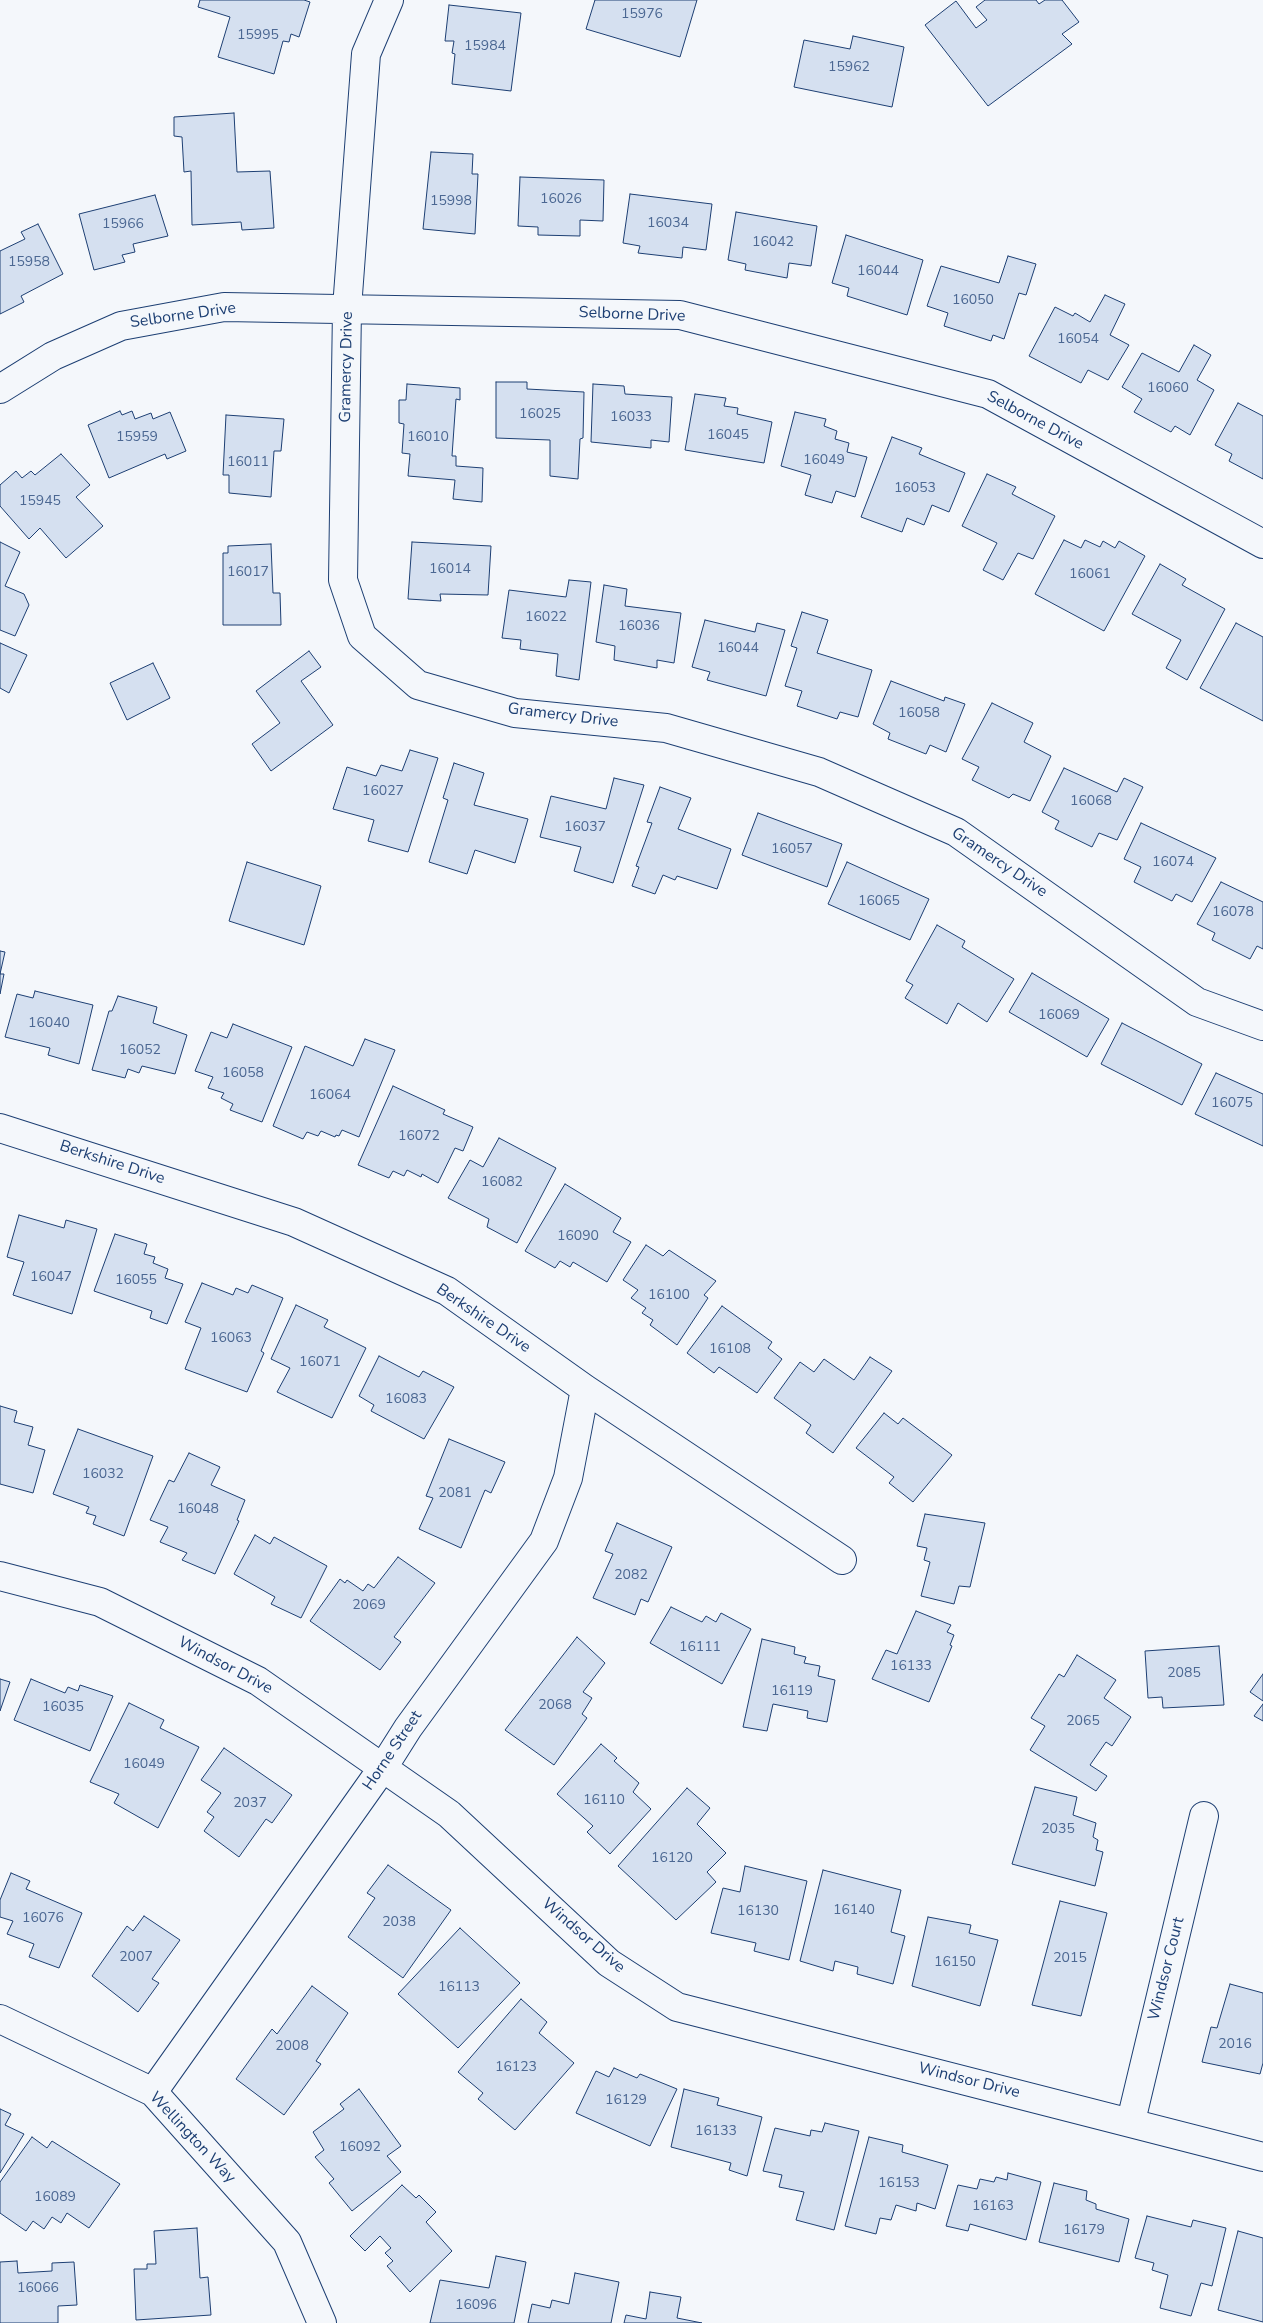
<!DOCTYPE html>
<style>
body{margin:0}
canvas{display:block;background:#f4f7fb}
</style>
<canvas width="1263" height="2323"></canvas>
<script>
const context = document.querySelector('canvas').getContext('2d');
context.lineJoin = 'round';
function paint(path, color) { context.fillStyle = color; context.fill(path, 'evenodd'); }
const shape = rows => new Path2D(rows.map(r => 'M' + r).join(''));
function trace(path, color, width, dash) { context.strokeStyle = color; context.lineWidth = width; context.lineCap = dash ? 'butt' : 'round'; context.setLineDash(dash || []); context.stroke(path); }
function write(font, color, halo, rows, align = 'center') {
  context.font = font + ' "Nunito Sans",sans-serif'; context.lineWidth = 4; context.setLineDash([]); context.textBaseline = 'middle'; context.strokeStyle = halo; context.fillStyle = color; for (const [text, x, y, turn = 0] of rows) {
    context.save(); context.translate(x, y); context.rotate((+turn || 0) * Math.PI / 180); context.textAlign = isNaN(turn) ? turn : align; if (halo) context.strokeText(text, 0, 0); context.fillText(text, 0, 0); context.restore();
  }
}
const building = shape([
 [200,0,304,0,310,2,299,37,291,34,289,42,283,41,274,74,218,57,230,17,198,7,200,0],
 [595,0,697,0,680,57,586,29,595,0],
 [985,0,1036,0,1039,4,1045,0,1062,0,1079,22,1062,34,1072,44,988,106,925,25,956,1,976,28,987,20,976,7,985,0],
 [449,5,521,13,511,91,452,84,455,54,452,53,454,41,445,41,449,5],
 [853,36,904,47,892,107,794,87,804,40,850,49,853,36],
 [234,113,237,172,270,171,274,228,242,230,241,222,192,225,191,171,184,172,182,137,174,136,174,117,234,113],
 [431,152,473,154,472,174,478,174,475,234,423,229,431,152],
 [520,177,604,180,603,221,580,220,580,236,538,235,538,227,518,226,520,177],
 [630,194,712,204,706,250,683,247,682,258,638,253,640,246,623,243,630,194],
 [155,195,168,236,133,244,135,252,122,255,125,262,94,270,79,214,155,195],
 [736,212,817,226,811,266,789,263,787,278,745,270,746,264,728,260,736,212],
 [38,224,63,274,21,296,24,302,0,314,0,251,25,239,21,232,38,224],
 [846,235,923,260,907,315,847,296,849,288,832,283,846,235],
 [1008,256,1036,264,1026,295,1019,293,1004,339,993,335,991,341,944,326,948,313,927,306,941,266,999,283,1008,256],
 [1105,295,1125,304,1110,335,1129,345,1108,380,1088,370,1081,383,1029,356,1055,307,1073,316,1075,313,1090,322,1105,295],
 [1194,345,1211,355,1197,380,1214,390,1190,435,1175,426,1171,432,1134,412,1142,399,1122,387,1142,353,1179,372,1194,345],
 [496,382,527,382,527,389,584,392,583,438,580,439,578,479,550,476,550,440,496,438,496,382],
 [407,384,460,388,460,400,456,399,452,456,456,456,456,466,483,468,482,502,453,499,455,480,408,476,410,454,402,453,404,424,399,423,399,400,406,400,407,384],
 [593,384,624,386,625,394,672,397,669,442,651,440,651,448,591,442,593,384],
 [695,394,726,398,724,406,738,408,737,414,772,422,764,463,685,450,695,394],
 [1238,403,1263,416,1263,479,1229,461,1232,454,1215,445,1238,403],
 [120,411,122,415,132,411,135,419,151,413,153,419,170,412,186,451,167,459,165,454,109,478,88,425,120,411],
 [795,412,826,419,824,426,837,431,835,439,849,443,847,452,867,457,855,497,836,491,832,503,805,495,811,475,781,466,795,412],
 [226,415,284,419,281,451,274,451,271,497,229,493,229,475,223,475,226,415],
 [892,437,922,448,919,454,965,473,949,512,932,505,924,525,907,518,902,532,861,517,892,437],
 [61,454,90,485,76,497,103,526,66,558,40,528,29,539,0,506,0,485,16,471,22,478,31,471,35,475,61,454],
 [987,474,1016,487,1012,494,1055,516,1033,559,1018,553,1003,580,983,570,997,543,962,526,987,474],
 [1064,540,1081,548,1085,540,1100,547,1103,541,1115,548,1119,541,1145,556,1104,631,1035,594,1064,540],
 [0,542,20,552,5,586,24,594,29,605,15,636,0,630,0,542],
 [412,542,491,546,488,595,440,594,441,601,408,599,412,542],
 [271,544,273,593,280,593,281,625,223,625,223,553,228,553,228,546,271,544],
 [1160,564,1186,579,1182,585,1225,609,1187,680,1166,668,1181,640,1132,614,1160,564],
 [569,580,591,582,579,680,556,676,558,654,520,649,521,640,502,638,509,590,566,597,569,580],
 [604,585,627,589,625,606,681,613,674,663,657,660,657,668,614,660,615,646,596,642,604,585],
 [802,612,828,620,817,653,872,670,858,717,840,712,837,719,797,706,802,691,785,686,797,648,791,646,802,612],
 [705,620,755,632,757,623,785,630,766,696,707,680,710,672,692,667,705,620],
 [1236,623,1263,637,1263,721,1200,688,1236,623],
 [0,643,27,655,9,693,0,688,0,643],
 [309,651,321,667,301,681,333,725,271,771,252,744,280,723,256,691,309,651],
 [153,663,170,698,127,720,110,683,153,663],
 [891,681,944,701,945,697,965,704,946,752,930,745,926,754,888,739,890,733,873,724,891,681],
 [992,703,1033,723,1024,742,1051,756,1030,801,1013,794,1009,798,972,780,979,767,962,759,992,703],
 [410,750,438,758,408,852,368,841,374,820,333,809,347,767,376,776,381,765,402,771,410,750],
 [454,763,484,773,474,805,528,819,515,863,475,850,467,874,429,862,448,800,443,798,454,763],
 [1064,768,1117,792,1124,778,1143,787,1117,840,1099,833,1092,847,1055,829,1059,821,1042,812,1064,768],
 [614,778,644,785,613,883,574,871,581,847,540,837,551,796,606,809,614,778],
 [660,787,691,798,678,829,731,849,717,889,677,876,675,880,663,875,655,894,632,886,639,867,636,866,652,823,647,822,660,787],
 [758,813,842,844,827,887,742,855,758,813],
 [1141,823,1216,858,1192,902,1176,894,1172,901,1134,882,1141,867,1124,859,1141,823],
 [247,862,321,886,304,945,229,921,247,862],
 [847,862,929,899,910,940,828,904,847,862],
 [1221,882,1263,902,1263,949,1257,946,1250,959,1212,940,1215,933,1197,924,1221,882],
 [937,925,965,941,962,947,1014,979,987,1022,958,1003,947,1024,905,998,913,985,906,981,937,925],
 [0,951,5,952,0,974,4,974,0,994,0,951],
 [1032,973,1109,1019,1087,1057,1009,1012,1032,973],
 [35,991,93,1005,79,1064,48,1055,50,1048,5,1037,17,994,33,998,35,991],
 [118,996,157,1007,153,1023,187,1035,175,1074,142,1066,139,1073,128,1069,125,1078,92,1070,109,1011,112,1011,118,996],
 [1122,1023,1202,1064,1182,1105,1101,1064,1122,1023],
 [233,1024,292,1047,262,1122,230,1110,233,1104,221,1098,224,1093,208,1088,213,1077,195,1071,211,1032,227,1038,233,1024],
 [365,1039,395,1050,359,1137,342,1130,339,1136,336,1135,335,1137,321,1131,318,1136,307,1132,303,1139,273,1126,305,1046,353,1066,365,1039],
 [1216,1073,1263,1094,1263,1146,1195,1114,1216,1073],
 [393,1086,445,1110,443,1114,473,1127,463,1151,455,1148,438,1183,422,1174,421,1177,407,1170,404,1176,393,1171,389,1178,358,1165,393,1086],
 [499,1138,556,1168,517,1243,487,1227,489,1219,448,1198,470,1160,483,1167,499,1138],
 [565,1184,621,1218,613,1232,631,1242,607,1282,573,1262,570,1267,560,1261,555,1268,525,1251,565,1184],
 [19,1215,64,1228,66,1220,97,1229,72,1314,13,1295,24,1262,7,1257,19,1215],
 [115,1234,147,1244,144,1254,155,1257,153,1263,168,1269,165,1278,183,1284,167,1324,150,1318,152,1311,94,1291,115,1234],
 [646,1245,663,1256,669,1250,716,1281,704,1295,708,1298,677,1345,650,1325,653,1320,642,1313,646,1308,631,1298,638,1290,623,1280,646,1245],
 [202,1283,233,1295,236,1288,248,1293,252,1285,283,1298,261,1351,264,1353,247,1392,185,1369,201,1328,185,1322,202,1283],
 [296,1305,328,1320,324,1327,366,1348,332,1418,277,1392,290,1368,271,1359,296,1305],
 [722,1306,772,1342,768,1348,782,1359,757,1393,719,1367,714,1373,687,1353,722,1306],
 [379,1356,419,1377,423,1371,454,1387,424,1439,371,1411,374,1405,359,1396,379,1356],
 [870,1357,892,1371,833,1453,806,1433,811,1425,774,1398,800,1362,814,1372,824,1359,854,1380,870,1357],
 [0,1406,17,1411,14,1422,33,1427,28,1445,45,1450,33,1493,0,1484,0,1406],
 [884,1413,898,1424,903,1418,952,1455,913,1502,889,1483,894,1477,856,1448,884,1413],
 [78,1429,153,1456,124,1536,93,1524,96,1516,86,1513,89,1507,53,1494,78,1429],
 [449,1439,505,1462,491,1493,485,1490,461,1548,419,1529,433,1498,426,1496,449,1439],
 [189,1453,220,1467,211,1485,245,1500,237,1520,239,1521,215,1574,182,1560,187,1553,160,1542,168,1527,150,1520,169,1480,174,1482,189,1453],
 [925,1514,985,1523,970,1587,959,1586,954,1604,921,1596,930,1562,924,1560,927,1548,917,1546,925,1514],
 [617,1523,672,1547,648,1602,641,1599,635,1615,593,1598,613,1554,605,1551,617,1523],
 [255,1535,270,1544,274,1537,327,1566,301,1618,271,1604,275,1597,234,1574,255,1535],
 [398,1557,435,1583,394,1637,401,1642,380,1670,310,1621,340,1579,345,1583,347,1580,363,1591,368,1584,374,1588,398,1557],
 [671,1607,702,1622,706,1616,716,1622,721,1613,751,1629,722,1684,650,1643,671,1607],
 [916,1611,951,1625,947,1632,954,1635,950,1645,952,1646,929,1702,872,1679,886,1650,897,1654,916,1611],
 [577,1637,605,1663,583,1692,592,1698,582,1714,587,1718,554,1765,505,1730,577,1637],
 [762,1639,795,1647,794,1654,806,1657,804,1663,820,1666,818,1676,835,1680,827,1722,807,1718,808,1711,773,1704,767,1731,743,1727,762,1639],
 [1219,1646,1224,1705,1163,1708,1162,1697,1148,1698,1145,1651,1219,1646],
 [1077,1655,1116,1680,1104,1698,1131,1717,1112,1746,1106,1742,1090,1765,1107,1776,1096,1791,1030,1750,1045,1726,1031,1718,1059,1674,1064,1677,1077,1655],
 [1263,1674,1263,1701,1250,1692,1263,1674],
 [0,1679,10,1682,0,1711,0,1679],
 [31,1679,65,1693,68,1687,78,1691,80,1685,113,1696,90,1751,14,1720,31,1679],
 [129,1703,164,1720,160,1728,199,1747,158,1828,114,1803,119,1794,90,1782,129,1703],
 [1263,1704,1263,1721,1254,1716,1263,1704],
 [601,1744,617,1758,614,1761,639,1783,633,1792,651,1809,610,1854,587,1832,593,1826,557,1794,601,1744],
 [224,1748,292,1795,272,1823,266,1819,239,1857,204,1831,214,1817,207,1812,221,1793,201,1780,224,1748],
 [1035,1787,1077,1797,1073,1815,1096,1823,1093,1837,1098,1840,1096,1850,1103,1852,1095,1886,1012,1864,1035,1787],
 [687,1788,710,1808,697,1824,726,1853,707,1872,716,1882,676,1920,618,1866,687,1788],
 [388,1865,451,1910,403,1978,348,1937,375,1898,367,1893,388,1865],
 [745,1866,807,1881,789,1960,754,1951,756,1943,711,1933,723,1888,740,1892,745,1866],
 [823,1870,901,1890,891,1932,905,1936,893,1984,857,1974,858,1967,835,1961,833,1971,800,1961,823,1870],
 [11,1873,30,1881,26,1889,82,1913,59,1968,29,1957,34,1944,7,1934,13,1921,0,1917,0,1900,11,1873],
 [1060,1901,1107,1913,1081,2016,1032,2005,1060,1901],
 [144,1916,180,1940,152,1979,159,1983,138,2012,92,1976,127,1926,133,1931,144,1916],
 [928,1917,971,1925,969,1933,998,1940,980,2006,912,1986,928,1917],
 [460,1928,520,1983,458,2048,398,1994,460,1928],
 [1230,1984,1263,1993,1263,2063,1260,2074,1202,2062,1211,2027,1217,2028,1230,1984],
 [312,1986,348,2013,316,2061,321,2064,284,2115,236,2079,272,2029,277,2034,312,1986],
 [521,1999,547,2022,539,2033,574,2063,515,2130,478,2099,483,2093,458,2072,521,1999],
 [614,2068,637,2078,640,2074,677,2089,650,2146,576,2113,596,2071,609,2077,614,2068],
 [359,2089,401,2146,387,2156,401,2172,352,2211,329,2183,334,2179,315,2157,324,2150,313,2132,344,2109,340,2104,359,2089],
 [684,2089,719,2098,717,2105,762,2117,747,2176,729,2170,731,2163,671,2147,684,2089],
 [0,2109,11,2114,5,2125,24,2134,0,2173,0,2109],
 [825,2123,859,2131,834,2230,796,2220,804,2192,779,2187,782,2175,763,2171,775,2128,810,2136,811,2130,822,2132,825,2123],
 [32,2137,47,2148,52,2141,120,2184,89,2228,67,2213,61,2223,52,2217,44,2229,33,2221,26,2231,0,2213,0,2182,32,2137],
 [869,2137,903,2145,902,2152,948,2165,935,2209,917,2203,916,2211,896,2205,891,2220,880,2218,876,2234,845,2226,869,2137],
 [1008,2173,1041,2182,1026,2240,970,2224,968,2231,946,2226,958,2185,977,2189,980,2179,994,2182,996,2177,1007,2180,1008,2173],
 [1054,2183,1087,2191,1086,2200,1096,2204,1096,2209,1129,2219,1119,2262,1039,2242,1054,2183],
 [402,2185,416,2198,419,2195,436,2212,426,2222,452,2251,410,2292,387,2266,393,2261,385,2253,391,2248,380,2236,365,2251,350,2236,402,2185],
 [1147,2216,1191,2227,1193,2220,1226,2228,1212,2286,1201,2283,1191,2316,1160,2308,1168,2275,1152,2270,1154,2263,1135,2258,1147,2216],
 [197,2228,200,2278,208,2277,211,2315,136,2320,134,2269,147,2269,147,2264,156,2264,154,2231,197,2228],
 [1238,2231,1263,2238,1263,2322,1218,2310,1238,2231],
 [496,2256,526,2262,514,2323,430,2323,440,2280,489,2288,496,2256],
 [17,2261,18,2273,52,2271,52,2263,74,2262,77,2305,58,2306,58,2323,0,2323,0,2262,17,2261],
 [575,2273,619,2282,611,2323,528,2323,532,2304,550,2308,552,2300,569,2304,575,2273],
 [650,2292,681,2297,677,2318,702,2323,624,2323,626,2315,646,2319,650,2292]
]);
const minor = shape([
 [389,0,366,54,347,308,343,580,362,636,418,685,515,713,666,728,819,772,956,832,1197,1002,1263,1026],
 [0,389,53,356,121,326,224,307,680,315,988,394,1263,544],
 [0,1128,294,1222,447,1291,585,1389,842,1560],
 [0,1576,100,1602,258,1681,449,1814,609,1963,677,2007,1263,2157],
 [0,2019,153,2092,287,2242,322,2323],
 [153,2092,384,1766,408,1728,544,1541,568,1478,585,1389],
 [1131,2121,1204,1816]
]);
const numberNames = [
 ["15976",642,15],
 ["15995",258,36],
 ["15984",485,47],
 ["15962",849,68],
 ["16026",561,200],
 ["15998",451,202],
 ["16034",668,224],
 ["15966",123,225],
 ["16042",773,243],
 ["15958",29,263],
 ["16044",878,272],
 ["16050",973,301],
 ["16054",1078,340],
 ["16060",1168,389],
 ["16025",540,415],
 ["16033",631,418],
 ["16045",728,436],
 ["15959",137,438],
 ["16010",428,438],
 ["16049",824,461],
 ["16011",248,463],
 ["16053",915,489],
 ["15945",40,502],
 ["16014",450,570],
 ["16017",248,573],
 ["16061",1090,575],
 ["16022",546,618],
 ["16036",639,627],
 ["16044",738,649],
 ["16058",919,714],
 ["16027",383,792],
 ["16068",1091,802],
 ["16037",585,828],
 ["16057",792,850],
 ["16074",1173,863],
 ["16065",879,902],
 ["16078",1233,913],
 ["16069",1059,1016],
 ["16040",49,1024],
 ["16052",140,1051],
 ["16058",243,1074],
 ["16064",330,1096],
 ["16075",1232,1104],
 ["16072",419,1137],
 ["16082",502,1183],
 ["16090",578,1237],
 ["16047",51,1278],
 ["16055",136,1281],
 ["16100",669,1296],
 ["16063",231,1339],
 ["16108",730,1350],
 ["16071",320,1363],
 ["16083",406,1400],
 ["16032",103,1475],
 ["2081",455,1494],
 ["16048",198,1510],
 ["2082",631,1576],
 ["2069",369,1606],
 ["16111",700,1648],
 ["16133",911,1667],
 ["2085",1184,1674],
 ["16119",792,1692],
 ["2068",555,1706],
 ["16035",63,1708],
 ["2065",1083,1722],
 ["16049",144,1765],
 ["16110",604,1801],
 ["2037",250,1804],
 ["2035",1058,1830],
 ["16120",672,1859],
 ["16140",854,1911],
 ["16130",758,1912],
 ["16076",43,1919],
 ["2038",399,1923],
 ["2007",136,1958],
 ["2015",1070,1959],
 ["16150",955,1963],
 ["16113",459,1988],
 ["2016",1235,2045],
 ["2008",292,2047],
 ["16123",516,2068],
 ["16129",626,2101],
 ["16133",716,2132],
 ["16092",360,2148],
 ["16153",899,2184],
 ["16089",55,2198],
 ["16163",993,2207],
 ["16179",1084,2231],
 ["16066",38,2289],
 ["16096",476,2306]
];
const streetNames = [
 ["Selborne Drive",632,315,2],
 ["Selborne Drive",183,316,-8],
 ["Gramercy Drive",347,367,-89],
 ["Selborne Drive",1035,421,28],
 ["Gramercy Drive",563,716,7],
 ["Gramercy Drive",999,863,34],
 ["Berkshire Drive",112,1163,18],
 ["Berkshire Drive",483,1319,34],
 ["Windsor Drive",225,1666,28],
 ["Horne Street",393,1751,-56],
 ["Windsor Drive",583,1936,41],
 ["Windsor Court",1167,1969,-76],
 ["Windsor Drive",969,2081,14],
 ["Wellington Way",192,2138,47]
];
paint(building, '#d5e0f0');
trace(building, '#1d3f73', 1);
trace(minor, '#1d3f73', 30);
trace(minor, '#f4f7fb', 28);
write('14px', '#4b6792', null, numberNames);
write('16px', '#1d3f73', '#f4f7fb', streetNames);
</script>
